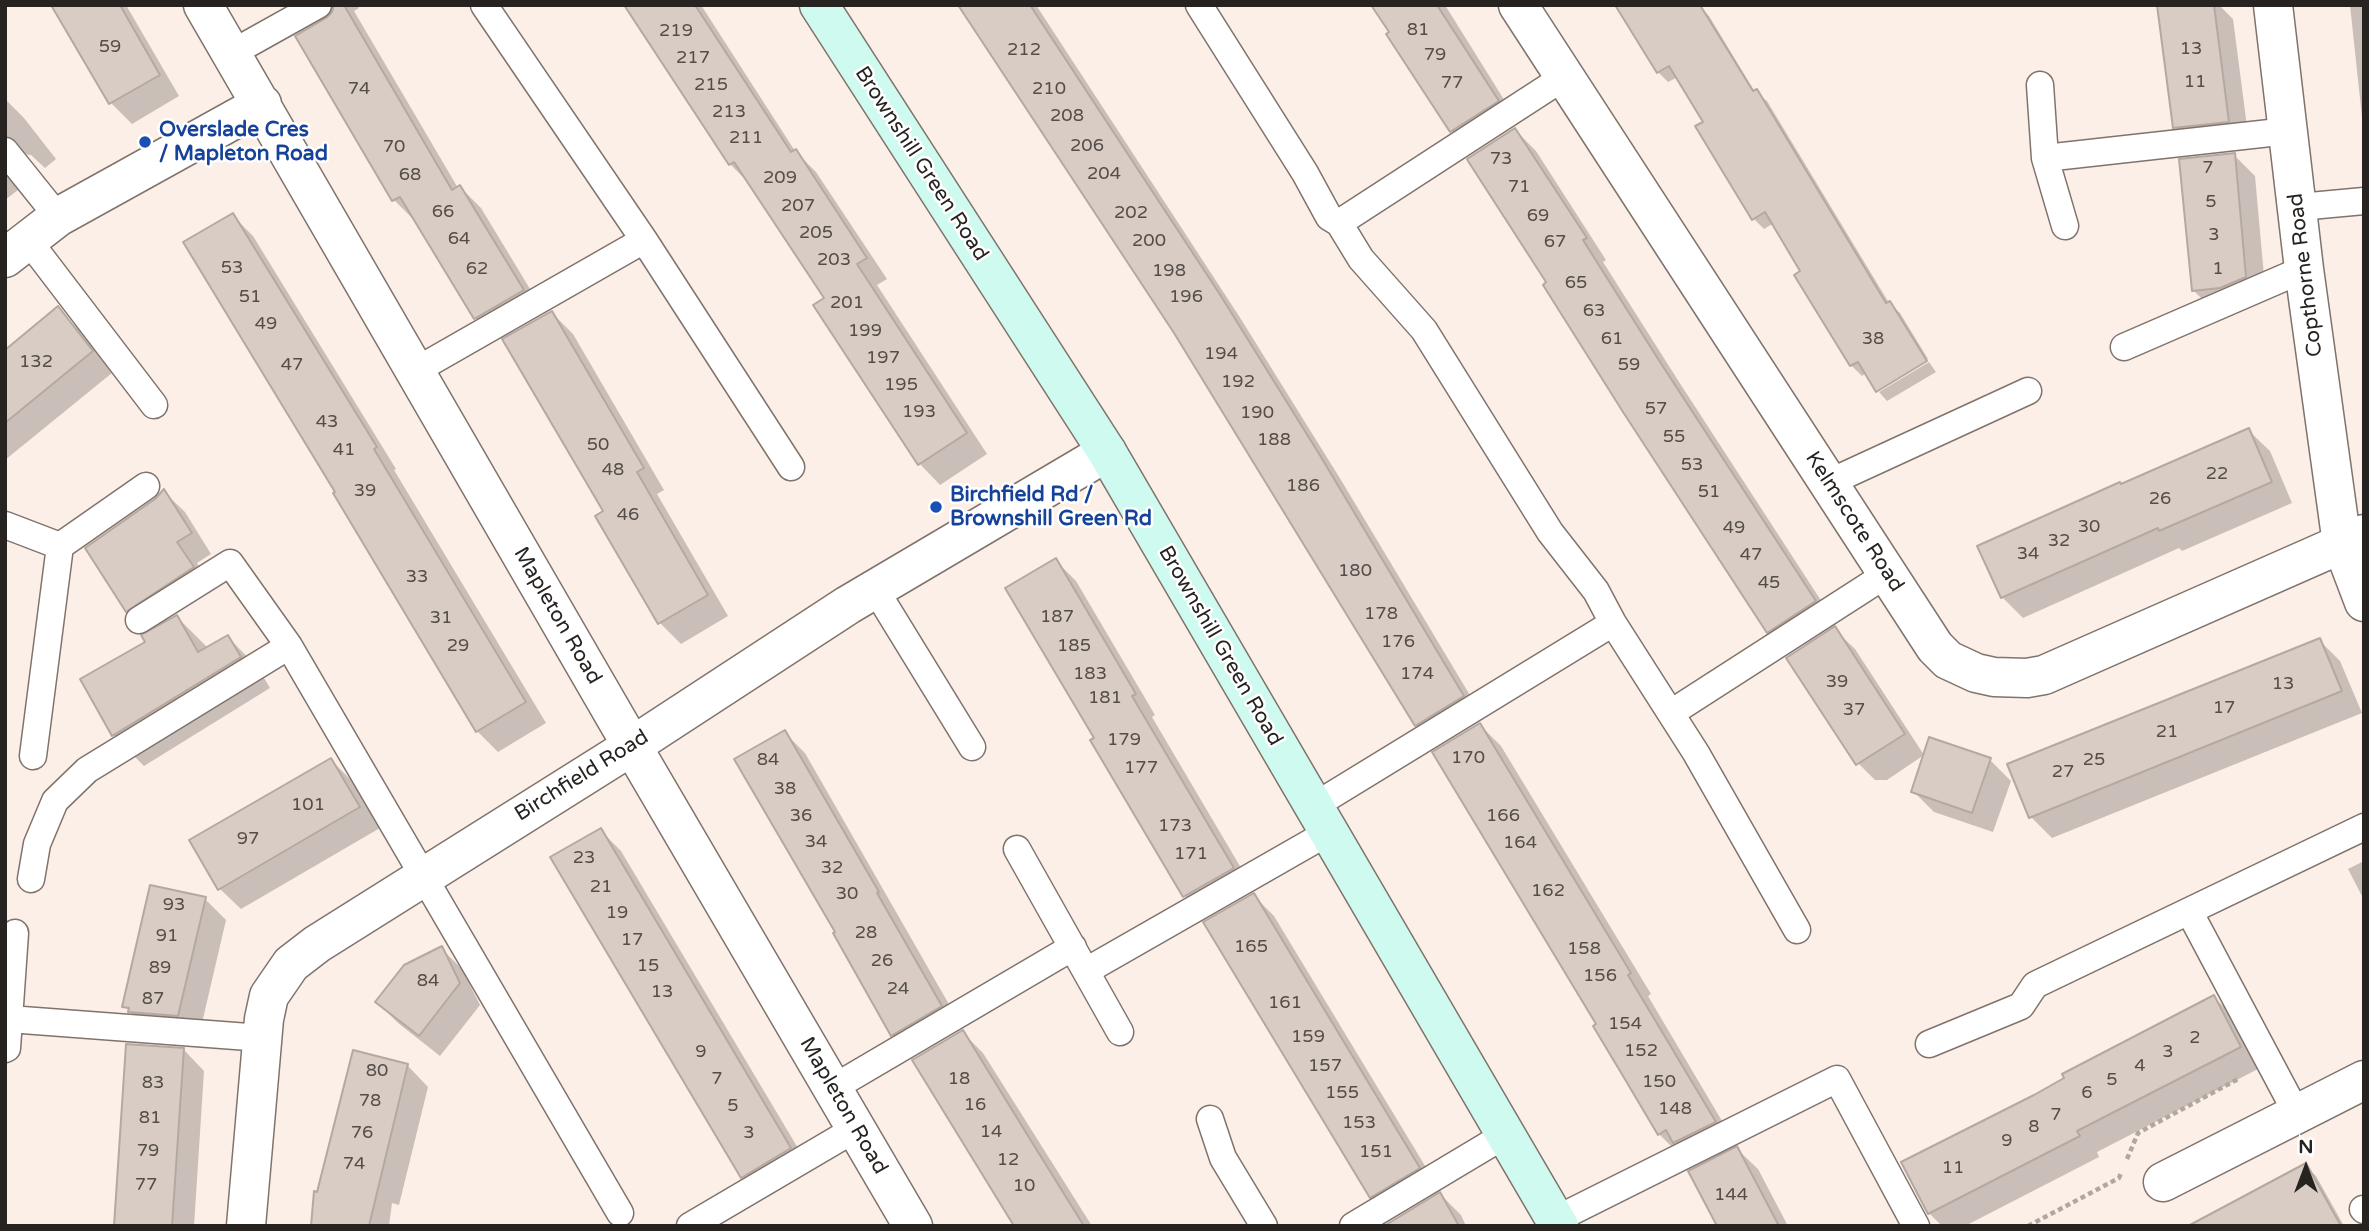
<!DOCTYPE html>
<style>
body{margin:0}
#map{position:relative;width:2369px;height:1231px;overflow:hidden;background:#fcefe7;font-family:"Varela Round",sans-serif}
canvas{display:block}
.frame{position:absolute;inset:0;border:7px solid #272320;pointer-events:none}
.north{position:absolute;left:2271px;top:1133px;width:70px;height:70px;-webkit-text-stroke:5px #fff;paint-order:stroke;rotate:0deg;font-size:19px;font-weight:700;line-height:28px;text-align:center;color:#272320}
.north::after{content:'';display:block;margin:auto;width:24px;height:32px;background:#272320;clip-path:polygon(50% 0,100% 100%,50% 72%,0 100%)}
</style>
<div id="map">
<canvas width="2369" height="1231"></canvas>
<div class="frame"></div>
<div class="north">N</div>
</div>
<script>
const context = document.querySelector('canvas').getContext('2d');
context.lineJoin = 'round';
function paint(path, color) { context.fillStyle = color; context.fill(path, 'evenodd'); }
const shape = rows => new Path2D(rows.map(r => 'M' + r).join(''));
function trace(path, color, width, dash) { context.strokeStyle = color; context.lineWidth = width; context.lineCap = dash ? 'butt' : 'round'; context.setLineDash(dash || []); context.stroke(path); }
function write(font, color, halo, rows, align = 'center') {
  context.font = font + ' "Varela Round",sans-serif'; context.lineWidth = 5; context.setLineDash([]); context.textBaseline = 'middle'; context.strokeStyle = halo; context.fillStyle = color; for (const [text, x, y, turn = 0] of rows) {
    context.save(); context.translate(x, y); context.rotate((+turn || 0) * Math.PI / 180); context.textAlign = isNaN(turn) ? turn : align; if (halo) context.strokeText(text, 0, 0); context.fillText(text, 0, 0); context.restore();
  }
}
const shadow = shape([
 [53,5,126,5,179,96,132,124,111,103],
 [285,5,357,5,359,8,354,11,458,188,460,187,481,208,544,312,496,339,475,318,415,221,394,200,298,36,324,20,322,18,306,26],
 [627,5,701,5,795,151,816,172,887,279,877,285,987,454,940,485,920,464,816,306,826,299,752,186,730,164],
 [961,5,1036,5,1239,316,1341,480,1483,717,1437,746,1416,725,1176,332],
 [1372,5,1445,5,1518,122,1472,152,1452,131],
 [2159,5,2219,5,2233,19,2249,142,2196,148,2175,127],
 [2350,5,2364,5,2364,136],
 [1699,6,1709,16,1755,92,1767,101,1889,303,1900,313,1928,359,1877,389,1866,373,1862,376,1851,365,1803,272,1774,223,1764,229,1754,219,1705,122,1678,77,1668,82,1658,72],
 [5,99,24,118,56,159,45,168,31,155,22,154,8,175,18,190,5,200],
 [1515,130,1536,151,1606,260,1603,262,1681,385,1835,622,1789,652,1768,631,1549,283],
 [2234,155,2255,176,2266,298,2214,311,2193,290],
 [232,215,253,236,396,469,394,470,546,723,498,752,477,731,185,243],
 [58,309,79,330,112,373,5,460,5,352],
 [552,313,573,334,664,490,657,494,728,616,681,644,660,623,605,512],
 [1929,362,1936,372,1887,401,1879,392],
 [2249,431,2270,451,2292,503,2182,551,2179,548,2023,618,2002,597,2122,486],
 [164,492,185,512,211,554,197,563,213,589,166,619,168,622,177,617,208,648,228,637,258,668,270,688,144,766,113,735,147,642,149,633,127,611,156,500],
 [1055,560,1076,581,1155,715,1152,717,1254,890,1206,917,1185,896,1093,741,1096,738],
 [1834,629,1855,649,1924,755,1887,780,1875,780,1853,758],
 [2319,640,2340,661,2362,713,2052,838,2031,817],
 [1480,725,1501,746,1651,994,1648,996,1735,1143,1680,1155,1659,1134,1598,1025],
 [784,732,805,753,962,1027,913,1055,892,1035,837,933],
 [1930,739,1990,760,2011,781,1993,832,1934,812,1913,791],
 [331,760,352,781,380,828,241,909,220,889],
 [600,830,621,851,811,1170,763,1198,742,1177],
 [2364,861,2364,900,2348,869],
 [1253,895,1274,916,1439,1189,1392,1217,1371,1197],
 [205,899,226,920,199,1036,151,1032,124,1006],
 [441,948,462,969,480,1005,440,1056,398,1023,377,1002],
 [2214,997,2235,1018,2260,1068,2097,1152,2099,1157,1965,1226,1942,1226,1929,1213,2035,1096],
 [962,1032,983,1053,1092,1226,1018,1226],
 [184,1050,204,1071,194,1226,116,1226],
 [408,1066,428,1087,399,1205,392,1203,389,1226,312,1226,318,1194],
 [1737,1149,1758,1169,1788,1226,1718,1226],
 [2306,1166,2316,1176,2344,1226,2208,1226],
 [1440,1194,1461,1215,1466,1226,1388,1225]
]);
const building = shape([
 [51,5,120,5,160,75,109,104,51,5],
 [334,5,344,5,452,190,460,185,524,290,474,319,400,197,392,201,295,36,326,18,332,12,334,5],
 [624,5,695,5,791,152,796,149,867,258,857,264,967,433,918,465,813,305,824,298,734,162,729,165,624,5],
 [958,5,1030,5,1219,293,1321,457,1464,696,1415,726,1174,333,958,5],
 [1371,5,1437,5,1499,101,1450,132,1386,34,1389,32,1371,5],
 [1615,5,1700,5,1753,91,1757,89,1886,303,1890,301,1927,361,1876,392,1858,362,1850,366,1794,275,1800,271,1765,212,1752,220,1695,126,1703,122,1669,66,1657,73,1615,5],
 [2157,5,2214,5,2229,122,2173,128,2157,5],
 [1515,128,1587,238,1583,240,1660,362,1816,601,1767,633,1623,412,1543,285,1546,282,1468,161,1467,159,1515,128],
 [2235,153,2246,277,2220,288,2192,291,2179,159,2235,153],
 [233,213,377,447,374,449,526,702,476,732,333,493,335,492,293,423,183,242,233,213],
 [58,306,93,351,5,423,5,350,58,306],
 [552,311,644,468,637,472,708,595,658,624,595,516,603,511,502,339,552,311],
 [2249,428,2272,482,2159,531,2158,528,2001,598,1977,546,2120,482,2121,484,2249,428],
 [164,489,192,533,177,542,194,567,126,612,85,548,155,499,164,489],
 [1056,558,1136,694,1132,696,1234,868,1183,897,1090,740,1094,738,1005,588,1056,558],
 [177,615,198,652,228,635,241,657,112,736,80,679,145,642,141,635,177,615],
 [1835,626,1905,734,1856,765,1786,658,1835,626],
 [2320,638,2342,691,2029,818,2007,764,2320,638],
 [1480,723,1631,973,1628,975,1716,1122,1673,1143,1666,1130,1658,1135,1626,1081,1593,1026,1596,1024,1432,752,1480,723],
 [785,730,879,892,877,893,942,1006,891,1036,833,933,835,932,734,759,785,730],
 [1929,737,1991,758,1972,813,1911,792,1929,737],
 [331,758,360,807,218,890,189,840,331,758],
 [601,828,791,1148,741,1178,550,857,601,828],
 [150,885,206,897,178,1016,128,1012,129,1008,122,1007,150,885],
 [1254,893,1420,1168,1370,1198,1203,922,1254,893],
 [442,946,460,983,419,1036,375,1002,404,965,442,946],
 [2214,995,2241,1047,2077,1131,2080,1136,1928,1214,1901,1162,2034,1095,2064,1078,2062,1074,2214,995],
 [963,1030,1025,1131,1084,1226,1014,1226,912,1060,963,1030],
 [126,1044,184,1048,172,1226,114,1226,126,1044],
 [353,1050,408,1064,369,1226,311,1226,314,1191,317,1192,353,1050],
 [1737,1146,1779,1226,1717,1226,1688,1171,1737,1146],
 [2306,1163,2341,1226,2188,1226,2306,1163],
 [1440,1192,1459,1226,1384,1226,1440,1192]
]);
const path = shape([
 [2127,1159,2138,1133,2238,1079],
 [2028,1226,2119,1178,2121,1173]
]);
const lane = shape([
 [484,5,644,240,791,467],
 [1199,5,1305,173,1329,217,1339,223,1361,259,1424,330,1550,532,1596,591,1613,623,1696,753,1797,930],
 [232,53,318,5],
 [2040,85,2045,158,2288,131],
 [5,151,58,217],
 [2045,158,2065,226],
 [2299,207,2364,201],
 [1339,223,1564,77],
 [28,240,154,405],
 [2124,347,2304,269],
 [415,371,644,240],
 [1828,483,2028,391],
 [5,525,60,546,146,486],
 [875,589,972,747],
 [139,620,230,563,289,646,620,1213],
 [1671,713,1887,574],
 [33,756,60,546],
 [1314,806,1613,623],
 [1017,849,1120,1032],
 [31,879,37,844,55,801,87,770,289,646],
 [2189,911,2297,1114],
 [1086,971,1329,832],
 [9,1019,262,1038],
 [1929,1044,2021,1006,2035,985,2364,827],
 [5,1049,7,1048,15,933],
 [833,1088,1073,947],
 [1210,1119,1223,1158,1264,1226],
 [2363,1209,2364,1210],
 [1555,1220,1837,1079,1916,1226],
 [690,1226,855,1129],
 [1353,1226,1505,1135]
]);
const street = shape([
 [203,5,632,746,913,1226],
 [1518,5,1935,647,1948,660,1976,673,1994,677,2027,678,2044,675,2364,534],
 [2273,5,2304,269,2342,544,2364,602],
 [5,258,58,217,262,104],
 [2163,1182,2364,1080],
 [246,1226,264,1019,269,996,291,964,317,944,632,746,848,605,1107,452]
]);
const secondary = shape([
 [819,5,1107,452,1559,1226]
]);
const markers = [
 [145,142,7,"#1a4fb4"],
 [936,507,7,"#1a4fb4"]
];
const numberNames = [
 ["81",1418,30],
 ["219",676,31],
 ["59",110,47],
 ["13",2191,49],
 ["212",1024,50],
 ["79",1435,55],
 ["217",693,58],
 ["11",2195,82],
 ["77",1452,83],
 ["215",711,85],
 ["74",359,89],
 ["210",1049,89],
 ["213",729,112],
 ["208",1067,116],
 ["211",746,138],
 ["206",1087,146],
 ["70",394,147],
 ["73",1501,159],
 ["7",2208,168],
 ["204",1104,174],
 ["68",410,175],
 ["209",780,178],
 ["71",1519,187],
 ["5",2211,202],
 ["207",798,206],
 ["66",443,212],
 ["202",1131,213],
 ["69",1538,216],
 ["205",816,233],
 ["3",2214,235],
 ["64",459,239],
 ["200",1149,241],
 ["67",1555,242],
 ["203",834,260],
 ["53",232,268],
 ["62",477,269],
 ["1",2218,269],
 ["198",1169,271],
 ["65",1576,283],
 ["51",250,297],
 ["196",1186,297],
 ["201",847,303],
 ["63",1594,311],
 ["49",266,324],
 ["199",865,331],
 ["61",1612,339],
 ["38",1873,339],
 ["194",1221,354],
 ["197",883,358],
 ["132",36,362],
 ["47",292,365],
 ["59",1629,365],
 ["192",1238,382],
 ["195",901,385],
 ["57",1656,409],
 ["193",919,412],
 ["190",1257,413],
 ["43",327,422],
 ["55",1674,437],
 ["188",1274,440],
 ["50",598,445],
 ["41",344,450],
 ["53",1692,465],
 ["48",613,470],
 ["22",2217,474],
 ["186",1303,486],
 ["39",365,491],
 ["51",1709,492],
 ["26",2160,499],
 ["46",628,515],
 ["30",2089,527],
 ["49",1734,528],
 ["32",2059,541],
 ["34",2028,554],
 ["47",1751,555],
 ["180",1355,571],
 ["33",417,577],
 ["45",1769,583],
 ["178",1381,614],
 ["187",1057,617],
 ["31",441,618],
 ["176",1398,642],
 ["29",458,646],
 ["185",1074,646],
 ["183",1090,674],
 ["174",1417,674],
 ["39",1837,682],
 ["13",2283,684],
 ["181",1105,698],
 ["17",2224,708],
 ["37",1854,710],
 ["21",2167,732],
 ["179",1124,740],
 ["170",1468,758],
 ["84",768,760],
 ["25",2094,760],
 ["177",1141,768],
 ["27",2063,772],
 ["38",785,789],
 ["101",308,805],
 ["36",801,816],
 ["166",1503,816],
 ["173",1175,826],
 ["97",248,839],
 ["34",816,842],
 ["164",1520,843],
 ["171",1191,854],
 ["23",584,858],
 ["32",832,868],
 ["21",601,887],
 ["162",1548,891],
 ["30",847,894],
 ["93",174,905],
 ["19",617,913],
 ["28",866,933],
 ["91",167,936],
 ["17",632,940],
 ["165",1251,947],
 ["158",1584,949],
 ["26",882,961],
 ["15",648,966],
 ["89",160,968],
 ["156",1600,976],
 ["84",428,981],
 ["24",898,989],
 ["13",662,992],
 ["87",153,999],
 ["161",1285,1003],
 ["154",1625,1024],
 ["159",1308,1037],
 ["2",2195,1038],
 ["152",1641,1051],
 ["9",701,1052],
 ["3",2168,1052],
 ["157",1325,1066],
 ["4",2140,1066],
 ["80",377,1071],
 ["7",717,1079],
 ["18",959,1079],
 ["5",2112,1080],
 ["150",1659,1082],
 ["83",153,1083],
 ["155",1342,1093],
 ["6",2087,1093],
 ["78",370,1101],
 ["16",975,1105],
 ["5",733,1106],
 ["148",1675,1109],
 ["7",2056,1115],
 ["81",150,1118],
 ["153",1359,1123],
 ["8",2034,1127],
 ["14",991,1132],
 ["76",362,1133],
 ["3",749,1133],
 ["9",2007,1141],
 ["79",148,1151],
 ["151",1376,1152],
 ["12",1008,1160],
 ["74",354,1164],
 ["11",1953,1168],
 ["77",146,1185],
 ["10",1024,1186],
 ["144",1731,1195]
];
const transitNames = [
 ["Overslade Cres",159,130],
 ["/ Mapleton Road",159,154],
 ["Birchfield Rd /",950,495],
 ["Brownshill Green Rd",950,519]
];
const streetNames = [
 ["Brownshill Green Road",921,164,57],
 ["Copthorne Road",2306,275,-97],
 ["Kelmscote Road",1854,522,57],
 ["Mapleton Road",557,616,60],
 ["Brownshill Green Road",1220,646,60],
 ["Birchfield Road",582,776,-32],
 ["Mapleton Road",843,1106,60]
];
paint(shadow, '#0003');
paint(building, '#d9ccc5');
trace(building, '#b5a8a1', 2);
trace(lane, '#7f736c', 29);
trace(street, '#7f736c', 41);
trace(secondary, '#7f736c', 41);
trace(path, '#b0a7a0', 4.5, [5, 3.5]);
trace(lane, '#fff', 26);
trace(street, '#fff', 38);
trace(secondary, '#cffaf0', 38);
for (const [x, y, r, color] of markers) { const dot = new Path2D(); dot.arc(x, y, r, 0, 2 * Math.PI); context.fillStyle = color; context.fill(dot); trace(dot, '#fff', 2.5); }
write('18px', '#544d49', null, numberNames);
write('bold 21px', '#164399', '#fff', transitNames, 'left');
write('21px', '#272320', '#fff', streetNames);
</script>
